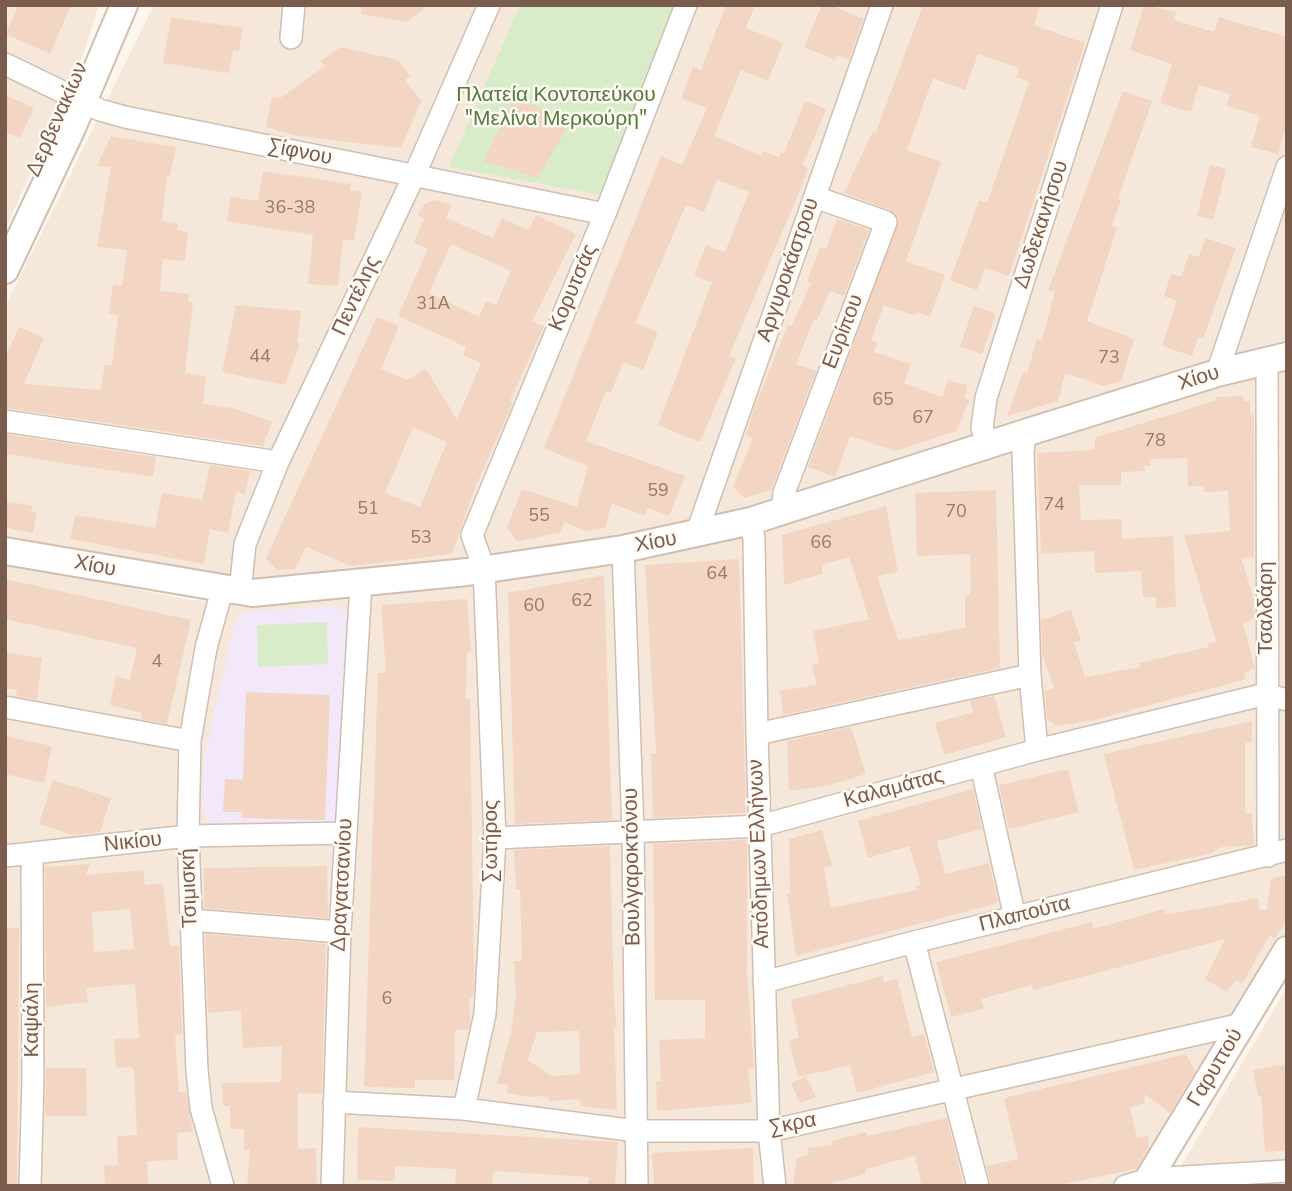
<!DOCTYPE html>
<meta charset="utf-8">
<style>
body{margin:0}
#map{position:relative;width:1292px;height:1191px;overflow:hidden;background:#fdf6ec;font-family:"Nunito Sans",sans-serif}
canvas{display:block}
.frame{position:absolute;inset:0;border:7px solid #7a5c4d;pointer-events:none}
</style>
<div id="map">
<canvas width="1292" height="1191"></canvas>
<div class="frame"></div>
</div>
<script>
const context = document.querySelector('canvas').getContext('2d');
context.lineJoin = 'round';
function paint(path, color) { context.fillStyle = color; context.fill(path, 'evenodd'); }
const shape = rows => new Path2D(rows.map(r => 'M' + r).join(''));
function trace(path, color, width, dash) { context.strokeStyle = color; context.lineWidth = width; context.lineCap = dash ? 'butt' : 'round'; context.setLineDash(dash || []); context.stroke(path); }
function write(font, color, halo, rows, align = 'center') {
  context.font = font + ' "Nunito Sans",sans-serif'; context.lineWidth = 5; context.setLineDash([]); context.textBaseline = 'middle'; context.strokeStyle = halo; context.fillStyle = color; for (const [text, x, y, turn = 0] of rows) {
    context.save(); context.translate(x, y); context.rotate((+turn || 0) * Math.PI / 180); context.textAlign = isNaN(turn) ? turn : align; if (halo) context.strokeText(text, 0, 0); context.fillText(text, 0, 0); context.restore();
  }
}
const residential = shape([
 [5,5,99,5,75,79,5,229],
 [154,5,1287,5,1287,352,965,441,686,526,470,562,261,585,5,541,5,307],
 [1287,368,1287,946,1136,1186,5,1186,5,563,190,600,247,603,752,521],
 [1287,988,1287,1186,1169,1186,1272,1013]
]);
const education = shape([
 [334,606,347,612,345,824,210,829,203,806,204,759,234,625,241,615,250,611]
]);
const green = shape([
 [520,5,679,5,602,195,449,167],
 [327,622,328,664,258,667,257,625]
]);
const building = shape([
 [18,5,71,5,50,54,6,34],
 [362,5,428,5,407,22,361,14],
 [726,5,755,5,746,28,783,43,768,81,741,70,714,136,761,156,763,151,779,157,781,152,784,153,805,101,826,109,803,165,808,168,798,195,729,356,736,358,700,442,658,425,712,282,694,276,706,245,725,252,749,192,717,180,704,212,686,205,635,323,658,332,643,370,623,362,611,393,606,391,586,441,685,476,669,516,648,508,644,516,612,503,605,528,585,531,565,522,560,533,517,541,507,528,522,489,577,507,588,466,544,448,661,156,682,165,707,108,681,98,693,67,701,70],
 [822,5,831,5,863,19,849,60,837,55,835,60,804,47],
 [923,5,1040,5,1034,25,1085,43,1009,276,985,268,977,290,950,280,979,200,987,203,1029,82,1016,77,1019,68,978,54,965,90,933,78,907,150,941,162,906,261,945,275,930,317,917,312,916,316,884,305,871,341,877,342,874,352,911,364,904,383,942,397,948,380,967,385,965,398,969,400,957,431,895,451,850,436,835,477,808,467,899,220,890,210,844,193,873,131,876,132],
 [1144,5,1176,12,1174,20,1214,32,1219,17,1287,37,1287,124,1278,154,1251,147,1260,116,1227,106,1230,94,1199,85,1191,112,1160,103,1172,64,1130,50],
 [171,17,243,28,239,51,233,50,229,73,163,63],
 [341,47,398,60,410,76,405,80,421,101,401,148,298,136,266,127,272,97,280,98,325,66,320,61],
 [1123,91,1152,101,1118,199,1121,200,1112,226,1117,228,1087,321,1134,339,1121,381,1104,386,1065,373,1058,401,1007,416,1023,372,1027,373,1037,339,1042,340,1055,292,1048,290],
 [5,95,34,108,20,138,5,132],
 [515,97,570,122,538,178,483,161],
 [111,136,176,147,170,176,167,175,162,221,178,223,177,230,188,232,185,261,163,259,160,291,189,294,188,302,193,303,185,373,206,376,203,404,233,408,272,422,263,446,5,408,5,358,19,327,44,338,24,384,100,390,105,365,112,365,118,316,109,314,113,285,122,286,127,250,97,247,111,167,97,166],
 [1210,165,1226,169,1213,220,1197,216],
 [263,171,351,184,350,190,362,192,354,241,343,239,338,286,308,284,313,235,227,221,231,197,258,201],
 [434,200,452,204,446,218,493,238,502,218,529,230,536,215,576,234,532,322,544,326,510,401,513,402,475,488,452,554,351,566,306,547,295,569,277,570,266,558,377,317,399,326,381,369,407,380,426,369,457,420,481,363,463,355,466,347,398,316,428,249,414,243,424,218,417,215,425,204],
 [451,244,511,271,496,305,486,301,479,317,429,293],
 [413,427,447,442,420,507,385,493],
 [837,219,869,230,844,296,830,291,817,320,814,319,796,364,816,371,771,490,744,498,733,487,753,438,746,436,753,411,788,325,792,326,811,283,807,282,820,247,826,249],
 [1205,238,1236,248,1203,339,1198,337,1192,356,1162,346,1177,301,1164,296,1171,274,1181,277,1189,254,1199,257],
 [236,305,301,311,297,342,300,343,285,385,222,372],
 [974,306,996,314,982,354,960,347],
 [1243,396,1244,401,1250,401,1251,415,1254,415,1254,557,1241,558,1254,600,1254,619,1243,623,1255,669,1244,672,1246,679,1095,720,1057,726,1047,719,1045,691,1054,688,1042,653,1041,620,1071,610,1081,640,1074,642,1085,677,1140,667,1139,663,1209,647,1208,644,1216,641,1184,535,1230,531,1228,491,1204,492,1203,485,1188,487,1187,458,1150,459,1151,466,1144,466,1145,471,1121,472,1121,485,1079,485,1081,520,1122,519,1122,539,1173,536,1176,607,1156,608,1156,597,1143,597,1141,571,1095,573,1094,551,1041,554,1037,453,1095,450,1095,438,1217,400,1216,397],
 [5,434,156,457,153,477,5,454],
 [210,465,250,471,245,494,236,492,228,533,210,529,204,564,70,539,75,515,155,528,162,493,202,500],
 [996,490,1000,668,783,715,780,691,817,685,812,665,819,663,813,631,869,619,849,557,822,565,822,574,784,585,782,535,886,506,898,572,877,576,898,640,965,628,965,597,971,594,970,554,917,556,915,493],
 [5,501,33,506,31,512,37,513,33,533,5,527],
 [739,559,746,813,653,818,651,754,656,753,645,565],
 [604,575,612,820,515,824,508,593],
 [5,579,191,620,167,724,141,719,142,713,110,705,116,676,130,680,137,648,5,619],
 [467,599,471,652,467,653,466,699,470,699,474,974,473,997,469,997,470,1023,468,1030,455,1030,454,1080,415,1080,415,1088,364,1087,378,673,386,673,381,605],
 [5,652,42,658,37,700,16,696,17,690,5,688],
 [246,692,330,695,325,820,241,818,242,812,223,812,225,779,243,780],
 [994,696,1006,737,944,755,935,723,973,712,970,701],
 [1252,721,1252,742,1245,743,1245,813,1252,813,1254,845,1222,847,1209,854,1134,870,1104,754],
 [851,727,866,774,830,785,789,791,787,741],
 [5,736,52,746,44,783,5,774],
 [1068,769,1079,812,1009,829,999,785],
 [53,780,111,798,100,832,73,835,39,824],
 [973,789,982,829,937,841,945,874,989,863,998,903,796,956,787,894,790,894,789,839,822,830,832,866,824,868,831,908,917,890,916,886,921,884,909,846,868,858,858,821],
 [747,840,747,972,754,1068,748,1069,752,1103,657,1111,656,1081,661,1081,659,1040,705,1038,705,1000,655,1000,653,844],
 [610,846,614,1001,617,1027,614,1027,617,1110,581,1106,580,1099,549,1101,548,1096,529,1097,507,1093,508,1085,497,1084,511,1032,516,997,514,961,522,961,520,889,516,889,514,850],
 [579,1031,580,1074,552,1076,528,1060,537,1032],
 [90,864,86,875,143,870,145,885,163,883,170,946,179,946,182,1034,175,1035,179,1092,186,1091,193,1132,177,1133,178,1160,147,1161,148,1186,105,1186,104,1166,118,1165,117,1136,137,1135,134,1073,132,1067,116,1068,114,1039,139,1038,135,984,86,988,88,1002,46,1007,45,867],
 [130,909,134,949,94,952,92,912],
 [327,866,328,918,204,908,204,868],
 [1287,875,1287,920,1275,938,1270,935,1242,984,1236,980,1227,992,1205,979,1225,939,1033,990,1032,985,981,999,984,1009,951,1017,936,962,1092,922,1093,929,1164,909,1165,915,1258,898,1259,910,1267,910,1271,879],
 [5,928,19,928,17,1186,5,1186],
 [205,934,326,944,322,1094,298,1093,298,1149,316,1148,317,1186,247,1186,250,1149,244,1150,244,1129,230,1129,230,1106,223,1106,222,1083,281,1082,282,1046,243,1048,241,1010,208,1013],
 [883,976,884,982,897,979,912,1037,924,1034,934,1072,857,1093,850,1065,798,1077,789,1041,799,1038,791,1000],
 [1186,1054,1195,1071,1170,1113,1144,1094,1145,1103,1130,1107,1137,1138,1148,1136,1149,1147,1136,1169,1054,1186,991,1186,986,1166,1018,1159,1004,1098],
 [1287,1064,1287,1150,1265,1152,1261,1096,1258,1097,1253,1070],
 [46,1068,86,1068,87,1116,45,1116],
 [806,1076,816,1097,800,1103,791,1083],
 [947,1118,964,1186,922,1186,915,1156,865,1169,866,1174,820,1186,793,1186,797,1158,809,1155,807,1148,833,1145,832,1141,867,1132,867,1136],
 [358,1127,618,1142,615,1186,588,1186,589,1177,493,1171,492,1186,455,1186,456,1169,395,1166,395,1181,357,1180],
 [753,1148,754,1186,654,1186,652,1153]
]);
const minor = shape([
 [291,38,294,5],
 [5,64,100,110,125,117,605,214],
 [1267,359,1268,856],
 [1217,373,1287,167],
 [5,421,278,462],
 [1025,433,1023,453,1030,675,1037,750],
 [988,445,982,428,986,398,1112,5],
 [782,512,784,493,886,222,815,197],
 [751,521,754,539,757,734,769,1131,775,1186],
 [696,535,882,5],
 [623,549,633,832,637,1186],
 [222,590,206,648,190,741,188,836,197,1071,201,1108,223,1186],
 [240,592,245,544,278,462,414,176,489,5],
 [5,707,190,741],
 [757,734,1030,675],
 [981,765,1015,918],
 [495,838,760,826,1037,750,1266,694,1287,700],
 [5,856,188,836,346,833],
 [191,920,340,932],
 [914,942,978,1186],
 [764,982,914,942,1287,850],
 [334,1102,464,1109,637,1131,769,1131,1242,1024],
 [464,1109,485,1014,495,838,484,569,472,535,605,214,686,5],
 [30,1186,33,1078,32,854],
 [332,1186,340,932,361,584],
 [1125,1186,1149,1179,1287,1171]
]);
const tertiary = shape([
 [5,270,72,128,124,5],
 [5,551,252,593,467,572,623,549,751,521,1025,433,1217,373,1287,356],
 [1144,1186,1287,950]
]);
const numberNames = [
 ["36-38",290,209],
 ["31Α",433,305],
 ["44",260,358],
 ["73",1109,359],
 ["65",883,401],
 ["67",923,419],
 ["78",1155,442],
 ["59",658,492],
 ["74",1054,506],
 ["51",368,510],
 ["70",956,513],
 ["55",539,517],
 ["53",421,539],
 ["66",821,544],
 ["64",717,575],
 ["62",582,602],
 ["60",534,607],
 ["4",157,663],
 ["6",387,1000]
];
const parkNames = [
 ["Πλατεία Κοντοπεύκου",556,96],
 ["\"Μελίνα Μερκούρη\"",556,120]
];
const streetNames = [
 ["Δερβενακίων",58,120,-66],
 ["Σίφνου",300,153,11],
 ["Δωδεκανήσου",1042,225,-72],
 ["Αργυροκάστρου",789,270,-71],
 ["Κορυτσάς",574,288,-67],
 ["Πεντέλης",357,296,-65],
 ["Ευρίπου",844,332,-69],
 ["Χίου",1199,379,-17],
 ["Χίου",656,543,-10],
 ["Χίου",95,567,11],
 ["Τσαλδάρη",1267,608,-90],
 ["Καλαμάτας",894,789,-15],
 ["Σωτήρος",492,841,-90],
 ["Νικίου",133,843,-6],
 ["Απόδημων Ελλήνων",760,854,-92],
 ["Βουλγαροκτόνου",633,867,-91],
 ["Δραγατσανίου",343,885,-87],
 ["Τσιμισκή",190,888,-92],
 ["Πλαπούτα",1025,915,-14],
 ["Καψάλη",33,1020,-90],
 ["Γαρυττού",1216,1068,-59],
 ["Σκρα",793,1125,-11]
];
paint(residential, '#f5e8da');
paint(education, '#f3e8fa');
paint(green, '#d8ecc9');
paint(building, '#f3d5c3');
trace(minor, '#d1beb0', 24);
trace(tertiary, '#d1beb0', 30);
trace(minor, '#fff', 21);
trace(tertiary, '#fff', 26);
write('18px', '#987a6a', null, numberNames);
write('21px', '#537a41', '#fffaf3', parkNames);
write('21px', '#7a5c4d', '#fffaf3', streetNames);
</script>
